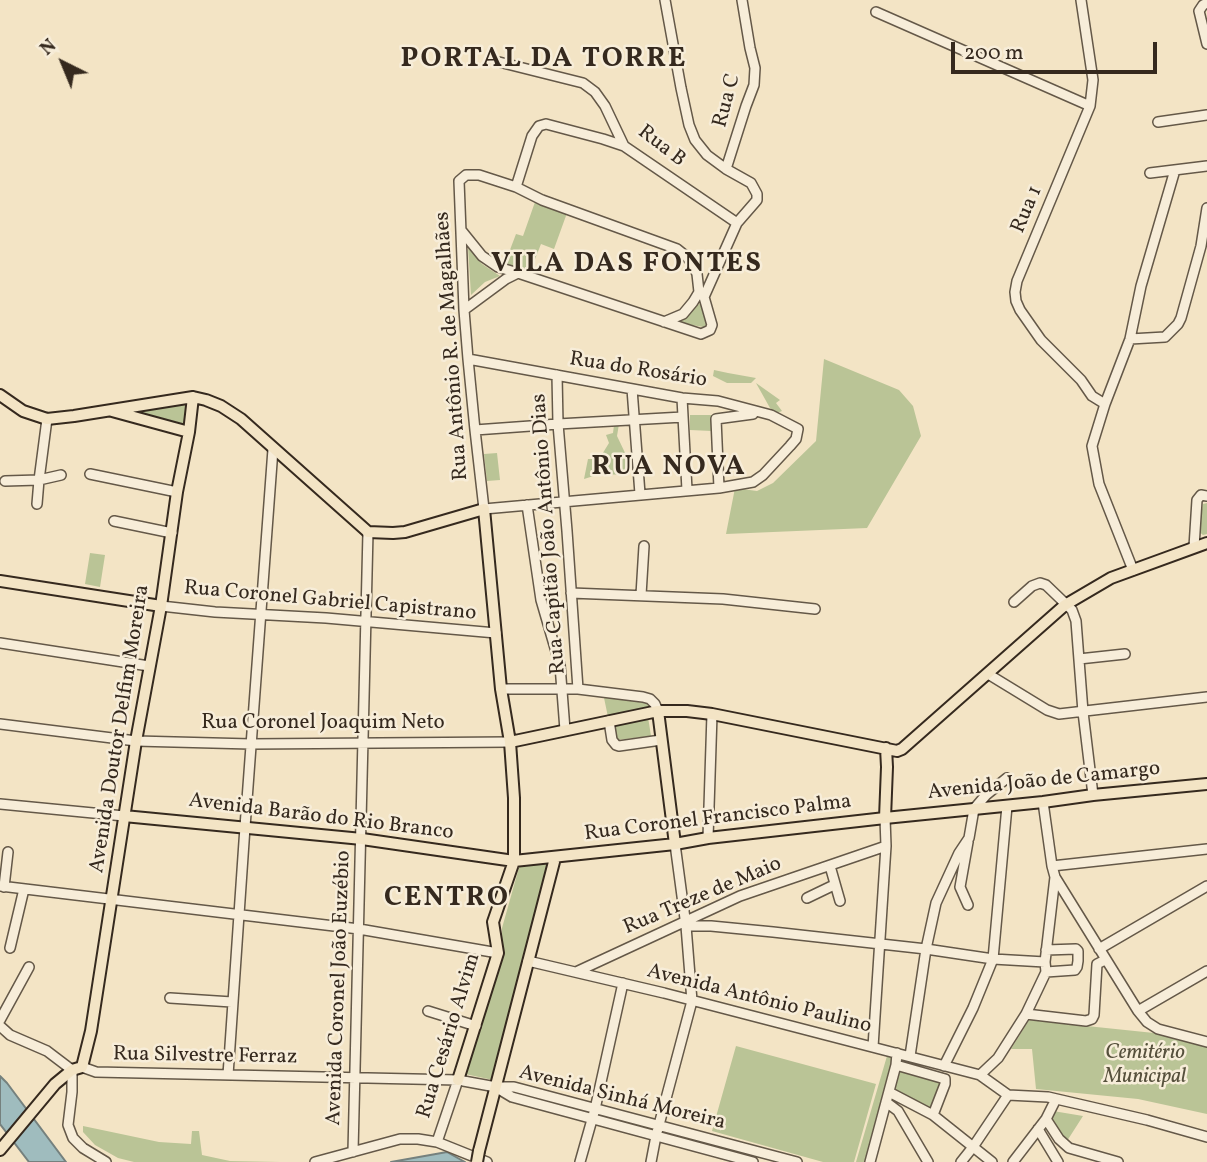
<!DOCTYPE html>
<meta charset="utf-8">
<style>
body{margin:0}
#map{position:relative;width:1207px;height:1162px;overflow:hidden;background:#f3e4c5;font-family:Vollkorn,serif}
canvas{display:block}
.north{position:absolute;left:28px;top:28px;width:70px;height:70px;-webkit-text-stroke:5px #f7edd9;paint-order:stroke;rotate:317deg;font-size:19px;font-weight:700;line-height:28px;text-align:center;color:#35291e}
.north::after{content:'';display:block;margin:auto;width:24px;height:32px;background:#35291e;clip-path:polygon(50% 0,100% 100%,50% 72%,0 100%)}
.scale{position:absolute;left:951px;top:42px;width:206px;height:32px;box-sizing:border-box;border:4px solid #35291e;border-top:0;padding-left:9px;font-size:21px;line-height:24px;white-space:nowrap;color:#35291e;-webkit-text-stroke:5px #f7edd9;paint-order:stroke}
</style>
<div id="map">
<canvas width="1207" height="1162"></canvas>
<div class="north">N</div>
<div class="scale">200 m</div>
</div>
<script>
const context = document.querySelector('canvas').getContext('2d');
context.lineJoin = 'round';
function paint(path, color) { context.fillStyle = color; context.fill(path, 'evenodd'); }
const shape = rows => new Path2D(rows.map(r => 'M' + r).join(''));
function trace(path, color, width, dash) { context.strokeStyle = color; context.lineWidth = width; context.lineCap = dash ? 'butt' : 'round'; context.setLineDash(dash || []); context.stroke(path); }
function write(font, color, halo, rows, align = 'center') {
  context.font = font + ' Vollkorn,serif'; context.lineWidth = 5; context.setLineDash([]); context.textBaseline = 'middle'; context.strokeStyle = halo; context.fillStyle = color; for (const [text, x, y, turn = 0] of rows) {
    context.save(); context.translate(x, y); context.rotate((+turn || 0) * Math.PI / 180); context.textAlign = isNaN(turn) ? turn : align; if (halo) context.strokeText(text, 0, 0); context.fillText(text, 0, 0); context.restore();
  }
}
const green = shape([
 [535,202,567,213,554,249,541,244,530,272,505,263,516,234,523,236],
 [468,247,482,264,500,276,485,282,471,295],
 [703,301,708,328,677,322],
 [824,359,899,390,913,406,921,436,867,528,726,534,735,488,757,491,773,483,816,441],
 [714,370,728,373,756,378,751,383,727,383,713,376],
 [756,383,780,400,776,403,782,411,777,413,770,408],
 [188,403,185,424,126,409],
 [690,415,713,415,712,431,690,430],
 [619,424,617,436,627,457,627,475,600,474,584,479,588,459,596,459,597,456,601,456,609,443,606,435,613,433,614,425],
 [497,453,500,480,487,481,484,454],
 [1207,503,1207,534,1203,535,1198,531,1203,504],
 [90,553,105,555,100,587,85,584],
 [603,693,651,705,651,707,608,717],
 [648,717,651,736,617,740,614,723],
 [549,863,493,1080,465,1074,502,949,502,928,520,864],
 [1029,1020,1154,1033,1207,1046,1207,1114,1138,1099,1036,1089,1032,1049,1011,1049],
 [736,1046,876,1084,854,1162,823,1162,712,1131],
 [887,1056,896,1058,868,1162,856,1162],
 [899,1069,942,1082,933,1109,893,1090],
 [1053,1111,1083,1116,1067,1141,1057,1130,1053,1121],
 [83,1126,159,1142,191,1144,192,1131,199,1131,202,1155,230,1161,280,1162,134,1162,118,1158,95,1145,83,1132]
]);
const water = shape([
 [0,1076,7,1083,66,1162,29,1162,0,1124,0,1076],
 [447,1152,465,1162,391,1162,447,1152]
]);
const minor = shape([
 [665,0,681,88,689,125,695,140,707,155,726,169,751,183,757,194,757,200,737,223,704,297],
 [1081,0,1093,80,1090,106,1017,281,1015,292,1016,301,1020,310,1041,340,1081,380,1092,396,1105,404],
 [1207,3,1203,5,1199,11,1207,44],
 [876,12,1090,106],
 [499,62,583,83,595,92,605,106,624,146,737,223],
 [1158,122,1207,115],
 [726,169,746,106,754,85,755,68,750,48,742,0],
 [1150,173,1207,166],
 [516,187,532,136,539,126,546,124,603,139,624,146],
 [461,230,482,256,498,267,518,273],
 [464,310,506,279,518,273,701,334,710,330,712,325,704,297,700,293],
 [664,322,683,314,693,302,699,292],
 [1130,339,1165,337,1178,324,1181,318,1201,246,1207,208],
 [468,359,682,398,718,401,771,415,798,429,796,439,790,446,763,475,753,482,719,488,484,509,475,430,468,359,464,310,459,181,466,175,479,175,516,187,542,200,677,249,687,257,693,264,697,274,699,292],
 [557,375,558,424,567,531,578,689],
 [632,389,640,494],
 [682,398,687,490],
 [475,430,558,424,683,417],
 [90,474,177,492],
 [5,481,39,480,61,475],
 [719,488,716,419,753,414],
 [37,504,39,480,47,419],
 [527,505,541,600,560,665,565,730],
 [114,521,172,533],
 [1194,547,1197,500,1201,495,1207,496],
 [1133,570,1099,484,1092,446,1105,404,1130,339,1141,286,1175,170],
 [571,593,723,599,815,609],
 [641,595,644,546],
 [1014,602,1032,586,1040,583,1046,585,1072,610,1076,621,1083,712,1093,795],
 [161,606,215,612,326,618,496,633],
 [0,643,149,666],
 [1079,659,1125,654],
 [988,674,1047,710,1059,714,1207,697],
 [501,689,578,689,643,697,650,699,655,704,658,711],
 [609,721,612,740,616,745,619,746,661,740],
 [0,724,136,741,251,744,510,742],
 [1043,802,1052,866,1055,877,1138,1011,1147,1022,1158,1029,1207,1042],
 [0,804,124,816],
 [708,838,712,714],
 [830,866,840,901],
 [1052,866,1207,849],
 [0,886,359,929,498,953],
 [4,887,8,852],
 [807,898,834,885],
 [968,905,960,887,968,842],
 [686,926,711,926,773,932,926,949,993,959,1045,962],
 [10,948,24,889],
 [1099,949,1207,886],
 [528,961,664,993,980,1075,1008,1095,1048,1097,1147,1120,1207,1137],
 [576,972,740,896,886,846],
 [1046,972,1075,970,1077,967,1078,961,1078,951,1076,949,1046,950],
 [170,998,232,1002],
 [428,1011,476,1026],
 [1138,1011,1207,971],
 [1026,1014,1086,1021,1092,1019,1094,1015,1097,964,1105,960],
 [0,1020,29,967],
 [0,1026,10,1035,47,1051,72,1070,72,1092,68,1125,73,1138,83,1148,106,1162],
 [873,1047,886,846,885,818],
 [910,1056,926,949,936,903,959,853,969,838,974,809,986,795,1007,778],
 [896,1065,945,1079,945,1084,933,1115],
 [944,1066,973,1008,993,959,1007,806],
 [82,1067,96,1072,458,1080,496,1087,514,1087,797,1162],
 [228,1075,245,827,273,449],
 [980,1075,998,1058,1026,1014,1046,972,1045,962,1055,877],
 [497,1088,512,1097,753,1162],
 [889,1092,933,1115,992,1162],
 [886,1102,898,1111,928,1162],
 [1046,1119,1059,1139,1069,1148,1118,1162],
 [1038,1129,1058,1162],
 [437,1142,458,1080],
 [353,1152,368,532],
 [315,1162,400,1139,418,1139,437,1142,487,1162],
 [580,1162,595,1109,623,983],
 [651,1162,656,1136,692,1001,686,926,675,844],
 [870,1162,896,1065,897,1053],
 [961,1162,973,1147,1008,1095],
 [1013,1162,1046,1119,1056,1099]
]);
const major = shape([
 [0,395,23,411,47,419,74,416,193,397,206,400,221,406,241,419,368,532,393,533,405,532,484,509,501,689,510,742,514,798,514,861,493,922,498,953,458,1080],
 [112,411,189,432],
 [0,581,161,606],
 [658,711,675,844],
 [510,742,658,711,687,711,712,714,897,751,902,749,1065,605,1111,578,1207,543],
 [124,816,362,839,514,861,675,844,708,838,885,818,1043,802,1093,795,1207,784],
 [885,818,887,767,886,748],
 [0,1150,55,1084,72,1070,82,1067,91,1031,136,741,161,606,177,492,189,432,193,397],
 [479,1151,555,858]
]);
const majorBridge = shape([
 [477,1162,479,1151]
]);
const streetNames = [
 ["Rua C",728,101,-75],
 ["Rua B",661,147,38],
 ["Rua 1",1028,210,-67],
 ["Rua Antônio R. de Magalhães",453,346,-94],
 ["Rua do Rosário",638,371,9],
 ["Rua Capitão João Antônio Dias",550,534,-94],
 ["Rua Coronel Gabriel Capistrano",330,602,5],
 ["Rua Coronel Joaquim Neto",323,724],
 ["Avenida Doutor Delfim Moreira",121,729,-81],
 ["Avenida João de Camargo",1044,782,-6],
 ["Avenida Barão do Rio Branco",321,818,7],
 ["Rua Coronel Francisco Palma",718,819,-7],
 ["Rua Treze de Maio",703,897,-23],
 ["Avenida Coronel João Euzébio",340,988,-88],
 ["Avenida Antônio Paulino",759,1000,14],
 ["Rua Cesário Alvim",450,1036,-73],
 ["Rua Silvestre Ferraz",205,1057,1],
 ["Avenida Sinhá Moreira",622,1099,14]
];
const parkNames = [
 ["Cemitério",1145,1054],
 ["Municipal",1145,1078]
];
const districtNames = [
 ["PORTAL DA TORRE",544,61],
 ["VILA DAS FONTES",627,266],
 ["RUA NOVA",669,469],
 ["CENTRO",447,900]
];
paint(green, '#bac496');
paint(water, '#9fbcbe');
trace(water, '#75817e', 2);
trace(minor, '#645848', 12);
trace(major, '#35291e', 14);
trace(minor, '#f7edd9', 9);
trace(major, '#f3e4c5', 10);
trace(majorBridge, '#35291e', 14, []);
trace(majorBridge, '#f3e4c5', 10);
write('21px', '#35291e', '#f7edd9', streetNames);
write('italic 21px', '#56503c', '#f7edd9', parkNames);
context.letterSpacing = '2px';
write('bold 28px', '#35291e', '#f7edd9', districtNames);
context.letterSpacing = '0px';
</script>
